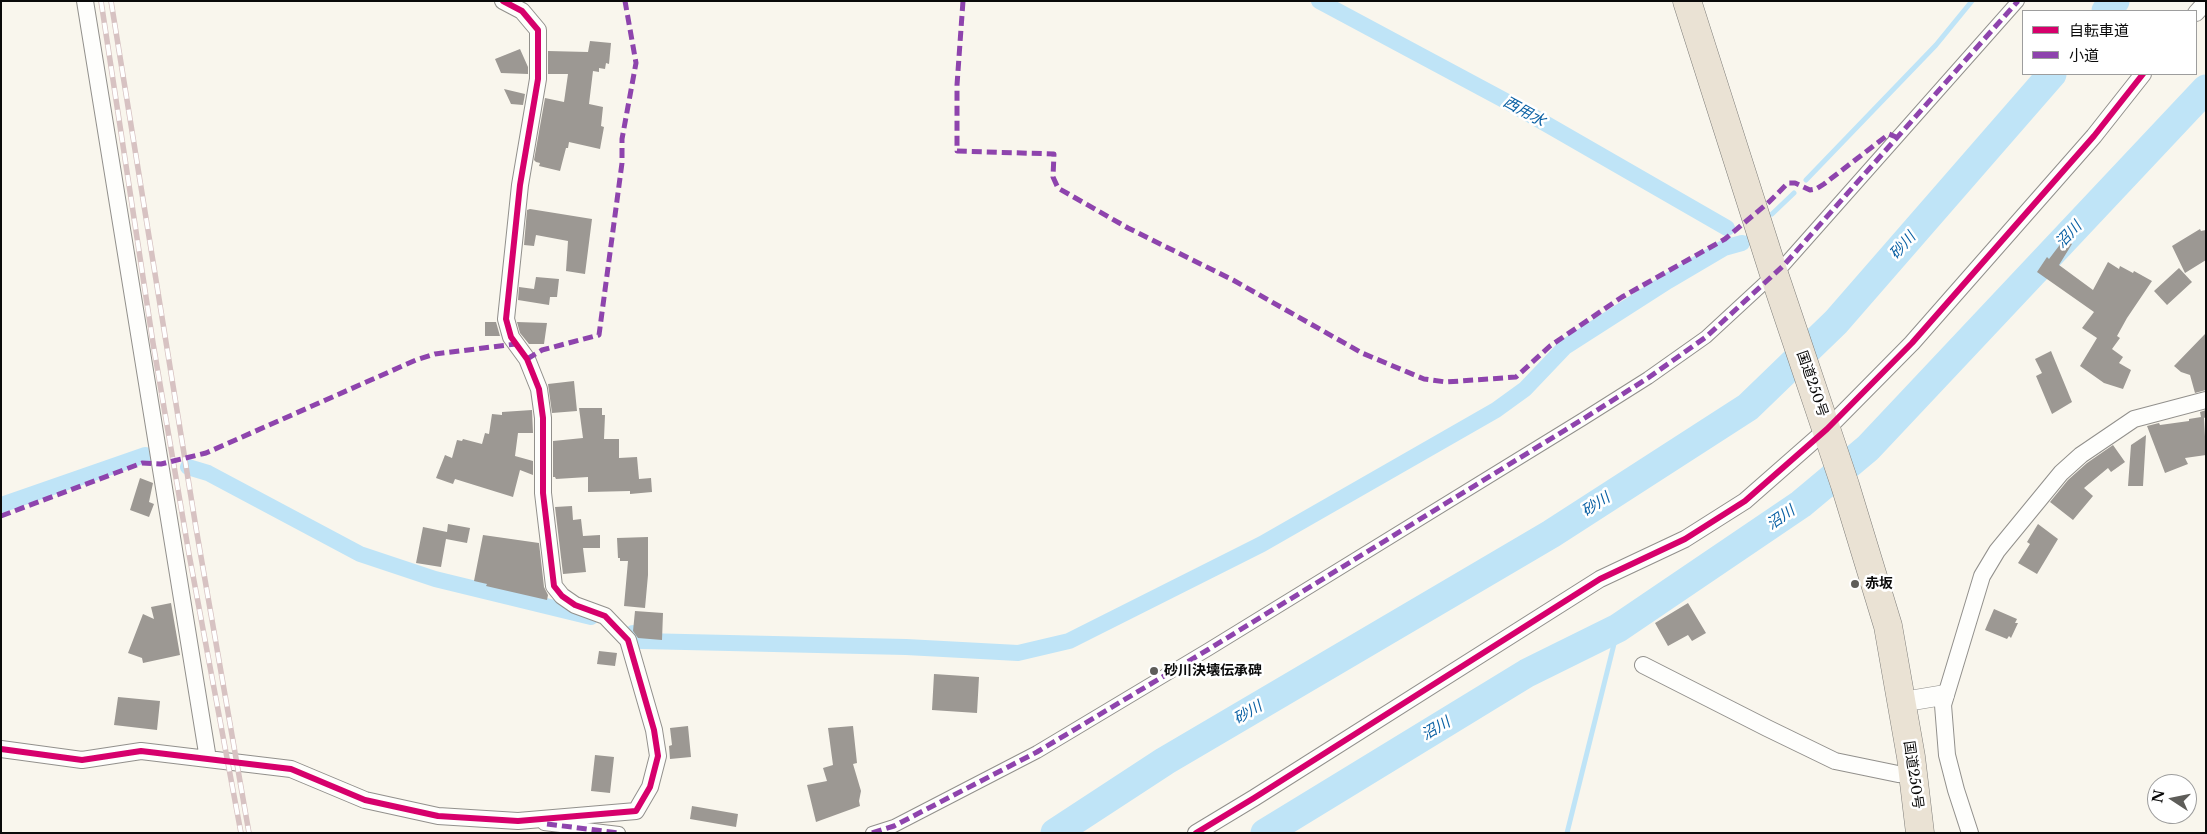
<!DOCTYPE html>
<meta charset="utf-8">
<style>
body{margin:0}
#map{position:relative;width:2207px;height:834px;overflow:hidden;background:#f9f6ed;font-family:"Libre Baskerville","Noto Sans JP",serif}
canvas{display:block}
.frame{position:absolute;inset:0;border:2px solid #0a0a0a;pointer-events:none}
.legend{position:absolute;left:2022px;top:10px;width:175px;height:65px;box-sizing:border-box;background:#fff;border:1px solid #9d9d9d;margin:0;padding:6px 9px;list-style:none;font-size:15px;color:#0a0a0a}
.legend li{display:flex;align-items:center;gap:10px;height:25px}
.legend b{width:25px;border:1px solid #9d9d9d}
.north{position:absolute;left:2147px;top:774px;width:50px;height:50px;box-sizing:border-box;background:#fff;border:1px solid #9d9d9d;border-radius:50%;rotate:281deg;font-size:14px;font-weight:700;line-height:20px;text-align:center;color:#0a0a0a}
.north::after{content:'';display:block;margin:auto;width:18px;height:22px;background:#5e5d59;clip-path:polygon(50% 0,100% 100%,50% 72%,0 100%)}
</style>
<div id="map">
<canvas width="2207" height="834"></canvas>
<div class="frame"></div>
<ul class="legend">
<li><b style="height:6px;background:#d6006c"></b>自転車道</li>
<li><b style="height:6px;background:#8e44ad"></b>小道</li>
</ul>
<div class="north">N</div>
</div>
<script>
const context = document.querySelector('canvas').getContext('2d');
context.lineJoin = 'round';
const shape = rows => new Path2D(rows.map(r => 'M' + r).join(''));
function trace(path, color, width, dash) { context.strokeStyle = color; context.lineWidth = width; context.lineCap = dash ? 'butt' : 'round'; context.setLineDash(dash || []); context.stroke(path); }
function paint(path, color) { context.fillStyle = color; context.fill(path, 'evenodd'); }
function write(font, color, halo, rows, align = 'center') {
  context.font = font + ' "Libre Baskerville","Noto Sans JP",serif'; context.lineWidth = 5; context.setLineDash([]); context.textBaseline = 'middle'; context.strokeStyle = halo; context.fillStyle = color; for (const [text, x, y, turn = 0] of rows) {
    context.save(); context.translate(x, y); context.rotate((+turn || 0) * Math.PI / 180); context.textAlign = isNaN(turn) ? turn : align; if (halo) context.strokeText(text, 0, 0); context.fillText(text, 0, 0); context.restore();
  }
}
const stream = shape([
 [1806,180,1936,45,1972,1],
 [1772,214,1794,193],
 [1742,243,1748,237],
 [1567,833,1618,628]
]);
const canal = shape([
 [1319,1,1515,106,1727,228],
 [188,467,208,473,360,554,435,579,591,617],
 [1,505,145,455,152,457],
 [633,633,641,641,906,647,1018,653,1069,641,1262,544,1496,410,1525,389,1565,347,1668,281,1724,248,1742,243]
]);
const river = shape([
 [2106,11,2115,1],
 [1055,833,1165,761,1551,534,1748,407,1836,322,2052,74],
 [1265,833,1527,673,1618,628,1801,504,1868,448,2206,89]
]);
const building = shape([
 [590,41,611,43,609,64,606,63,605,69,599,68,599,72,593,71,589,104,603,107,601,126,604,127,600,149,569,142,568,148,566,148,560,171,539,166,540,163,536,162,534,160,545,98,564,102,568,74,548,74,548,51,588,52],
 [520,49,528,67,528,74,501,73,495,59],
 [504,89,525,94,523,105,511,104],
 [530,209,592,219,585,274,566,271,568,241,536,235,534,246,524,245,527,210],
 [2200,229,2201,231,2206,230,2206,260,2185,273,2172,246],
 [2065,238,2072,244,2059,265,2093,290,2108,262,2119,269,2120,266,2133,273,2134,271,2152,281,2127,318,2117,336,2120,338,2112,349,2123,357,2119,363,2131,370,2123,389,2104,383,2080,366,2097,338,2082,328,2094,312,2037,272,2047,257,2049,259],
 [2179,268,2192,282,2167,305,2154,291],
 [536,277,559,279,557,297,550,297,549,305,518,300,519,287,534,289],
 [485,322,496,322,500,336,485,336],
 [517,322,547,323,544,344,529,344,520,333],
 [2206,333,2206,390,2195,393,2190,375,2181,372,2174,366],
 [2051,351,2072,402,2052,414,2036,376,2042,373,2035,359],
 [574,381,577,411,552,413,548,384],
 [579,408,602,408,602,415,605,415,604,439,619,439,619,458,637,457,639,479,651,478,652,492,630,494,630,491,588,492,588,477,556,479,555,477,553,477,553,441,583,438],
 [532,410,533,433,518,433,515,456,533,461,533,475,520,470,513,497,455,479,453,484,436,478,445,455,452,458,457,440,462,441,463,439,482,444,485,433,489,434,492,414,502,415,502,412],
 [2206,410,2206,417,2204,418,2206,455,2185,458,2188,464,2165,473,2147,426,2159,423,2160,425,2189,421,2189,419,2201,417,2200,412],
 [2146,435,2143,486,2128,486,2131,445],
 [2113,445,2125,462,2111,472,2108,468,2084,488,2093,496,2073,520,2050,502,2068,480,2087,463],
 [140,478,153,483,149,502,154,504,149,517,130,510],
 [572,506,573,520,581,519,583,536,600,535,600,548,583,548,586,572,563,574,555,507],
 [448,524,470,528,467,543,446,539,441,567,416,563,423,527,447,532],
 [2038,524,2058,539,2037,574,2018,563,2030,544,2027,542],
 [483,535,539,543,544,587,548,595,547,600,486,586,487,584,474,581],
 [648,537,648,575,645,608,624,606,628,561,620,561,620,558,618,558,617,538],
 [171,603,180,655,143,663,142,658,128,653,143,614,154,619,151,607],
 [1688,603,1706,633,1692,641,1688,635,1668,646,1655,623],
 [1994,609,2017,619,2015,623,2018,623,2011,638,2009,636,2007,639,1985,630],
 [635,611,663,613,662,640,638,638,633,631],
 [599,651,617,653,615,666,597,664],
 [934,674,979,677,977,713,932,710],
 [118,697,160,701,157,730,114,725],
 [688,726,691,757,670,759,669,746,672,745,670,728],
 [853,726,857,763,853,764,861,791,859,801,860,806,816,822,807,785,827,781,823,768,833,765,828,728],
 [595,755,614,757,610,793,591,791],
 [692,806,738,814,736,827,690,819]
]);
const pedestrian = shape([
 [544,824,619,833],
 [872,833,894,826,1037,752,1209,649,1583,419,1648,378,1706,337,1784,265,2018,1]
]);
const minor = shape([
 [85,1,208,759],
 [2196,13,2206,2],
 [1643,665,1767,728,1835,761,1898,774,1914,775],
 [1,749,82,760,141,751,291,769,365,800,438,816,518,821,636,811,650,787,658,756,654,730,628,640,605,616,575,605,562,596,554,586,543,493,543,418,539,389,527,359,511,337,506,319,520,185,538,79,538,30,522,11,503,1],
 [1196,833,1254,798,1600,579,1685,539,1745,501,1827,429,1912,343,2094,136,2143,74],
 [1970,833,1956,790,1947,755,1943,705,1982,576,1997,551,2061,473,2081,455,2134,419,2206,400]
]);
const tertiary = shape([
 [1902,702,1944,695]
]);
const trunk = shape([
 [1687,1,1774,274,1845,485,1888,626,1911,757,1920,833]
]);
const rail = shape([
 [101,1,153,343,189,554,241,833],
 [111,1,196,528,249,833]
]);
const quiet = shape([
 [963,1,957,85,957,151,1054,154,1053,177,1058,188,1128,228,1233,280,1362,353,1424,379,1446,382,1516,377,1550,346,1622,297,1725,239,1769,202,1788,183,1795,183,1810,190,1816,189,1824,184,1889,134,1896,137],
 [527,359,542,350,599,335,622,163,622,139,636,63,625,1],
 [1,516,142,463,161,464,206,453,416,360,435,354,516,344],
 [547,824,619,833],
 [872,833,894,826,1037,752,1209,649,1583,419,1648,378,1706,337,1784,265,2018,1]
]);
const cycleway = shape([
 [1,749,82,760,141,751,291,769,365,800,438,816,518,821,636,811,650,787,658,756,654,730,628,640,605,616,575,605,562,596,554,586,543,493,543,418,539,389,527,359,511,337,506,319,520,185,538,79,538,30,522,11,503,1],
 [1196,833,1254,798,1600,579,1685,539,1745,501,1827,429,1912,343,2094,136,2143,74]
]);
const markers = [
 [1855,584,5,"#5e5d59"],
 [1154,671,5,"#5e5d59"]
];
const streetNames = [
 ["国道250号",1812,384,71],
 ["国道250号",1913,775,82]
];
const poiNames = [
 ["赤坂",1865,584],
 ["砂川決壊伝承碑",1164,671]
];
const waterNames = [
 ["西用水",1524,112,29],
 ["沼川",2069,235,-47],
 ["砂川",1903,246,-49],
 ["砂川",1596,505,-33],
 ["沼川",1781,518,-34],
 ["砂川",1248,713,-30],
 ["沼川",1436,729,-31]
];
trace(stream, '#bfe4f7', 5);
trace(canal, '#bfe4f7', 16);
trace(river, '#bfe4f7', 29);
paint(building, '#9c9893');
trace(pedestrian, '#92908c', 14);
trace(minor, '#92908c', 18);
trace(tertiary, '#92908c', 21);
trace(trunk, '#7f7e7a', 29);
trace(pedestrian, '#fefefc', 12);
trace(minor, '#fefefc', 16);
trace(tertiary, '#fefefc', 20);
trace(trunk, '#eae2d4', 28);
trace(rail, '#d7c2c2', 5.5);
trace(rail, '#fff', 4, [11]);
trace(quiet, '#8e44ad', 5, [10, 5]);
trace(cycleway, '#d6006c', 6);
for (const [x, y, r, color] of markers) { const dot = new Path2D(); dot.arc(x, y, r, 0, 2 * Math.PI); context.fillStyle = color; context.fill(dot); trace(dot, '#fff', 2); }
write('14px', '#0a0a0a', '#fff', streetNames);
write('bold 14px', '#0a0a0a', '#fff', poiNames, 'left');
write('italic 15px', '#0b61a4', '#fff', waterNames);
</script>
